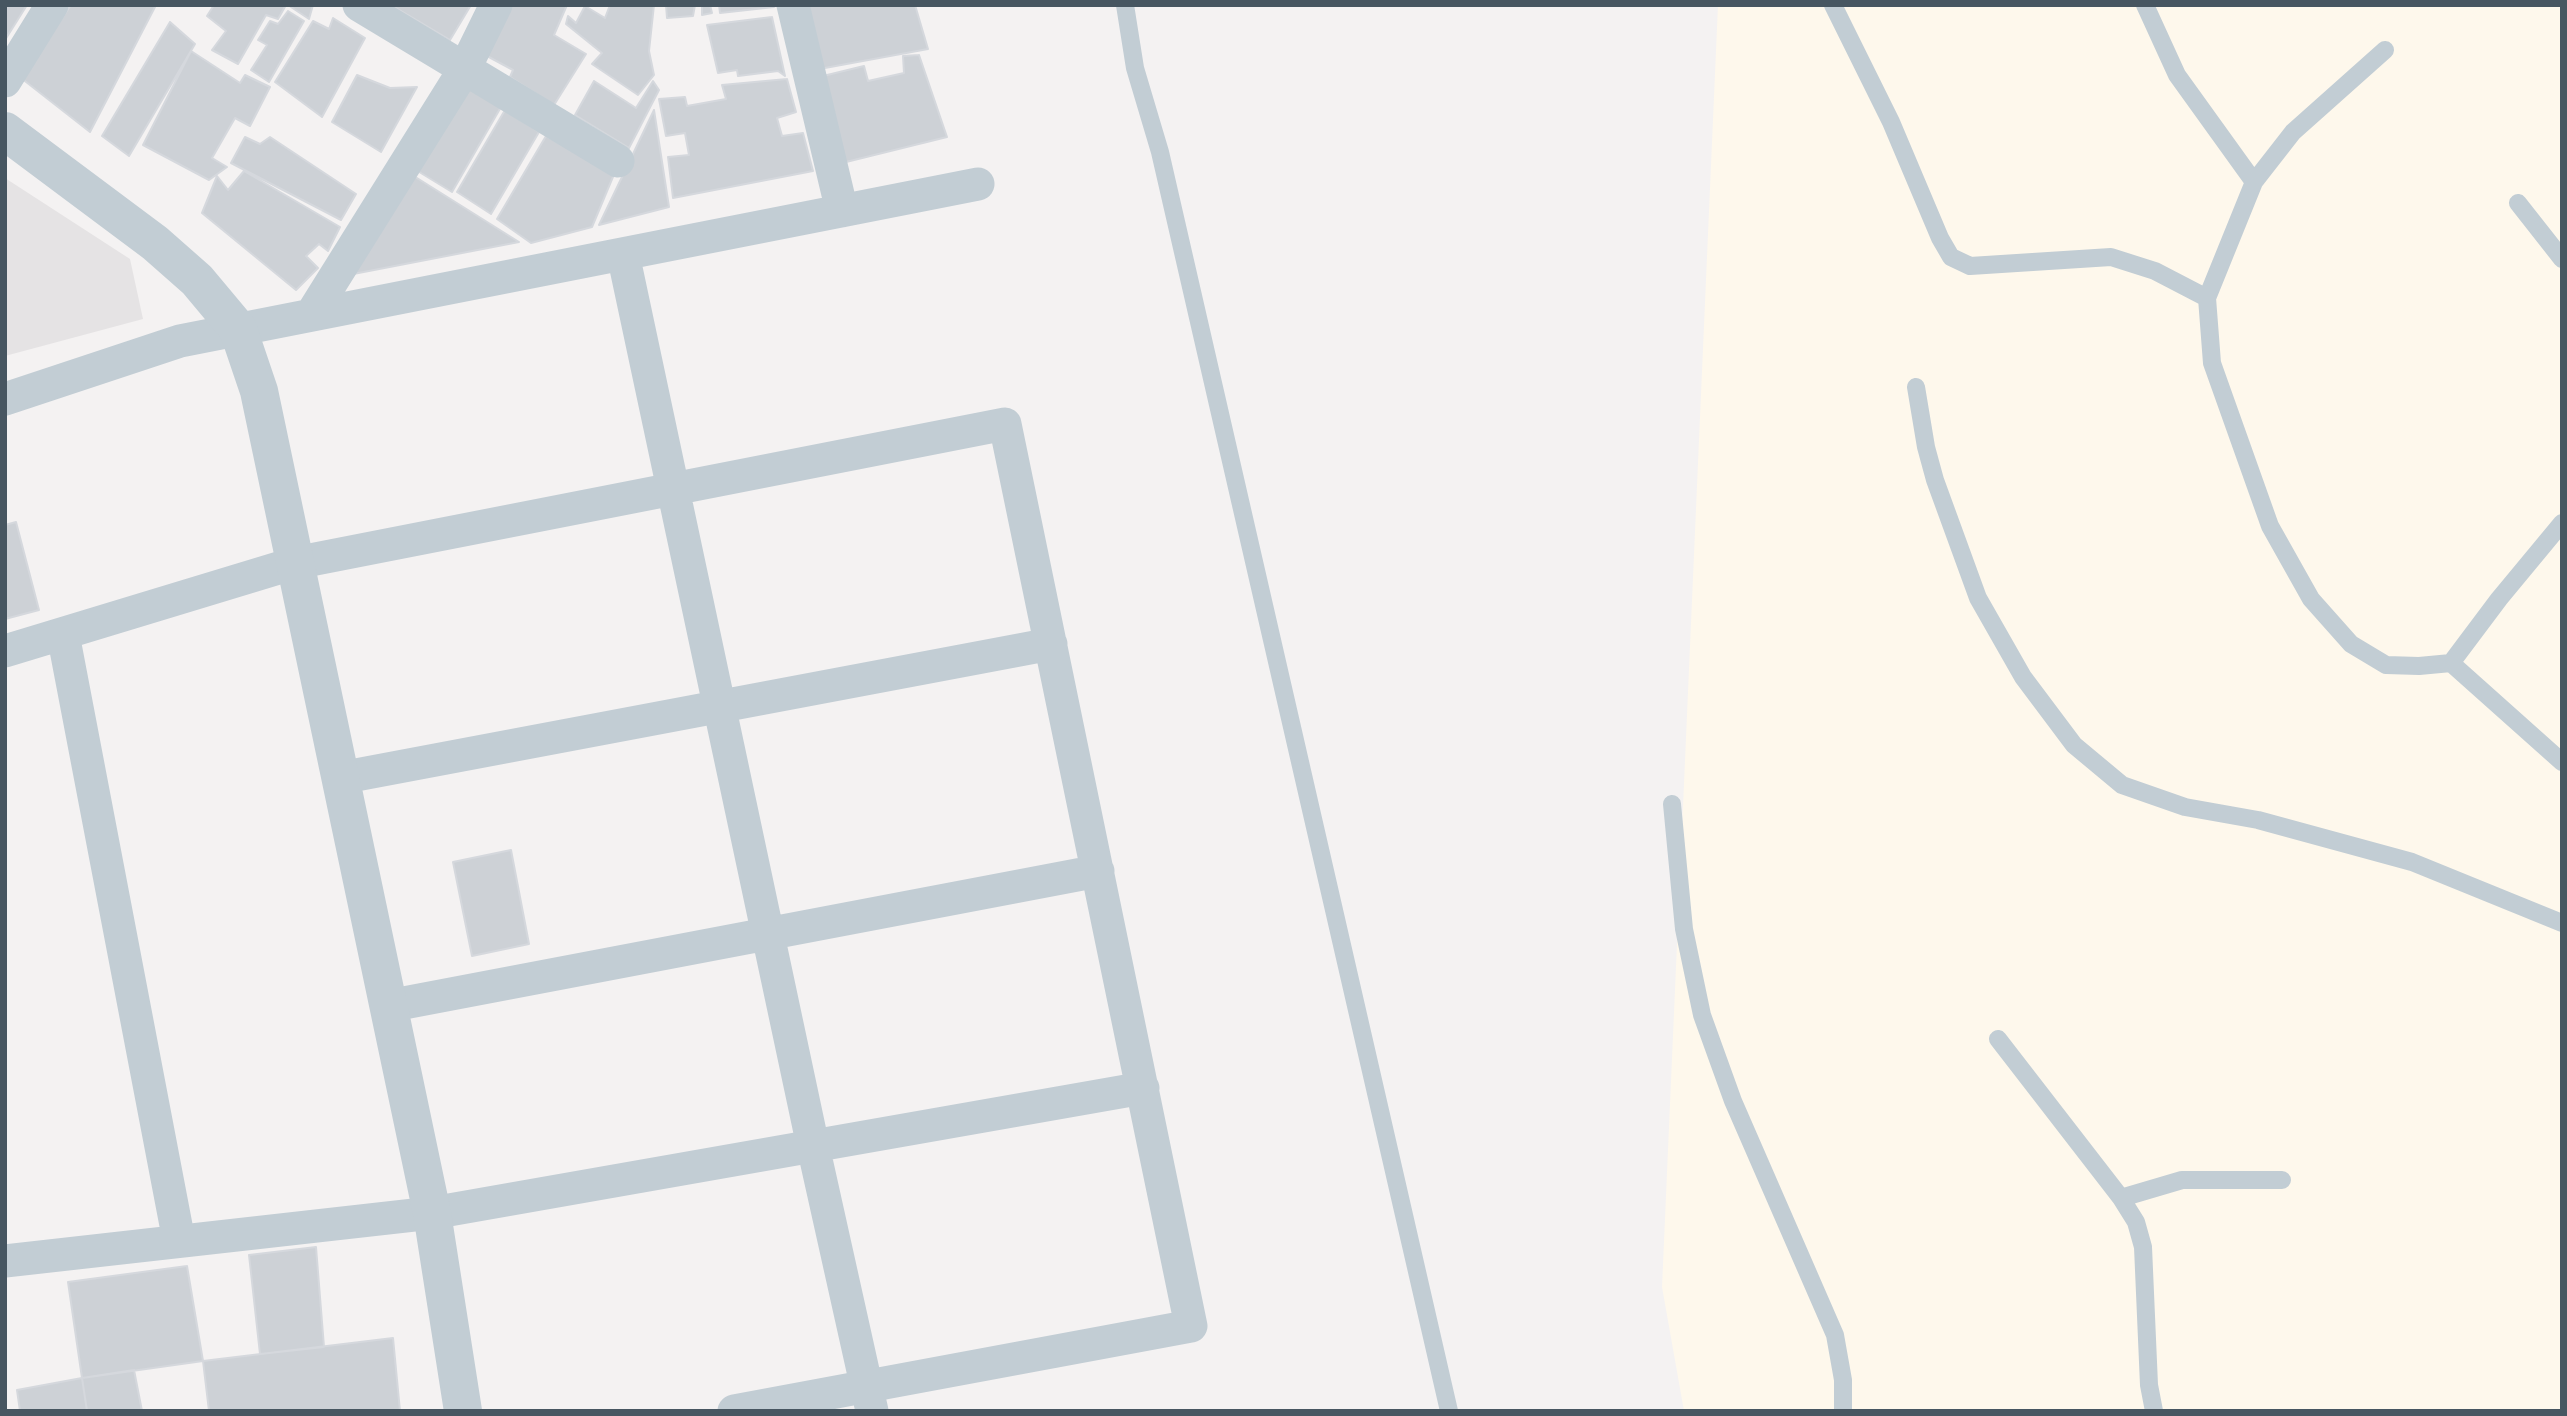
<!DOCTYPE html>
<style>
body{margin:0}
#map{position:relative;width:2567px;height:1416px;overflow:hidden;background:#f4f2f2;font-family:Rubik,sans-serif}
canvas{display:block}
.frame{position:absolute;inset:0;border:7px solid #475661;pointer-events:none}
</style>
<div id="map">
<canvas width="2567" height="1416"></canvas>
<div class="frame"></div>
</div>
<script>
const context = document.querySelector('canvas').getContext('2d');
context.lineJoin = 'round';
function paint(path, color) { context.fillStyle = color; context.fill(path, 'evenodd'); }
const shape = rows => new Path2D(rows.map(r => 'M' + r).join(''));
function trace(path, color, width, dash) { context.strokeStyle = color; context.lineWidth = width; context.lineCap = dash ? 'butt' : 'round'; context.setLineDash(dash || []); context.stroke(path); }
const commercial = shape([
 [1718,5,2562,5,2562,1411,1684,1411,1662,1287]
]);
const education = shape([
 [5,178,130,259,143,319,5,356]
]);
const building = shape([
 [5,5,27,5,5,40,5,5],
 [71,5,156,5,90,132,21,78,71,5],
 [214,5,286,5,278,19,266,15,238,64,212,50,226,31,207,16,214,5],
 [288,5,313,5,309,19,288,5],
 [391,5,471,5,450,40,391,5],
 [510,5,567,5,554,35,586,54,554,105,510,77,513,70,487,56,510,5],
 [610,5,654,5,649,51,654,75,638,95,592,64,602,53,566,24,568,16,576,23,585,6,605,18,610,5],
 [666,5,695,5,693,16,667,18,666,5],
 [702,5,710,5,712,13,702,15,702,5],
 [719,5,774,5,774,7,720,13,719,5],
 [805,5,915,5,928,49,814,70,805,5],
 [288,11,304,21,269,82,251,70,267,45,258,40,270,21,278,24,288,11],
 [772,17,785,76,778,71,738,76,737,70,718,73,707,25,772,17],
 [333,18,365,38,322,117,275,82,313,21,329,29,333,18],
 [170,22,195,44,129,156,102,136,170,22],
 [191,51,240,83,245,75,270,87,250,126,235,118,212,158,227,167,209,180,143,145,191,51],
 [919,55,947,137,842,163,819,77,864,66,868,81,904,73,903,56,919,55],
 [357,75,390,88,417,87,381,152,332,122,357,75],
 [787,79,796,112,777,118,782,136,803,133,813,171,673,198,668,157,689,155,685,133,666,136,659,99,685,97,687,106,726,99,722,85,787,79],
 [594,81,636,108,653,81,659,90,629,148,575,115,594,81],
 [460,82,501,107,452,192,411,167,460,82],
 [505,110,539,132,491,214,457,192,505,110],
 [654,110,669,207,599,225,654,110],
 [546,136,615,172,592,227,531,243,497,219,546,136],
 [245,137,260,144,270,137,356,194,341,220,231,163,245,137],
 [244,171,340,227,328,251,319,244,306,256,318,268,296,290,202,213,217,176,228,190,244,171],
 [409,173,519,242,343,276,409,173],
 [16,522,39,610,5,619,5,525,16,522],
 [511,850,529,944,472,956,453,862,511,850],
 [316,1247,324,1347,260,1354,249,1255,316,1247],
 [187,1266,203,1361,82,1378,68,1282,187,1266],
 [393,1338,400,1411,209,1411,203,1361,393,1338],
 [134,1370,142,1411,87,1411,82,1378,134,1370],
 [82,1378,87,1411,20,1411,17,1390,82,1378]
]);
const service = shape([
 [1125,5,1135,68,1160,152,1449,1411],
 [1833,5,1891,122,1940,238,1951,257,1970,266,2111,257,2155,271,2207,298],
 [2145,5,2177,75,2254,182],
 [2385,50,2293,132,2254,182,2207,298,2212,363,2270,526,2311,599,2351,644,2386,665,2419,666,2451,663,2562,762],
 [2518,203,2562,259],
 [1916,387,1926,447,1935,480,1978,598,2023,677,2074,745,2122,785,2185,807,2258,820,2412,862,2562,923],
 [2451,663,2499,599,2562,523],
 [1672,804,1684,929,1702,1015,1733,1101,1835,1335,1843,1380,1843,1411],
 [1998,1039,2121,1198,2136,1222,2143,1247,2149,1385,2154,1411],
 [2121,1198,2182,1180,2282,1180]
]);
const minor = shape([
 [359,5,618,161],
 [793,5,842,211],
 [5,81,52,5],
 [623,254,813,1146,872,1411],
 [311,315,464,70,496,5],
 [5,399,180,341,978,184],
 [63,634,179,1241],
 [5,651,295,563,1005,424,1191,1326,734,1411],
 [340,778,1051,644],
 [388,1006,1098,871],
 [5,1261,432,1213,1143,1088]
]);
const tertiary = shape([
 [5,131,155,243,197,280,238,329,259,391,432,1213,463,1411]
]);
paint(commercial, '#fef8ec');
paint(education, '#e5e3e4');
paint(building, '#cdd1d6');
trace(building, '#d5d8dd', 2);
trace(service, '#c2cdd4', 18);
trace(minor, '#c2cdd4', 33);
trace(tertiary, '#c2cdd4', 38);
</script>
